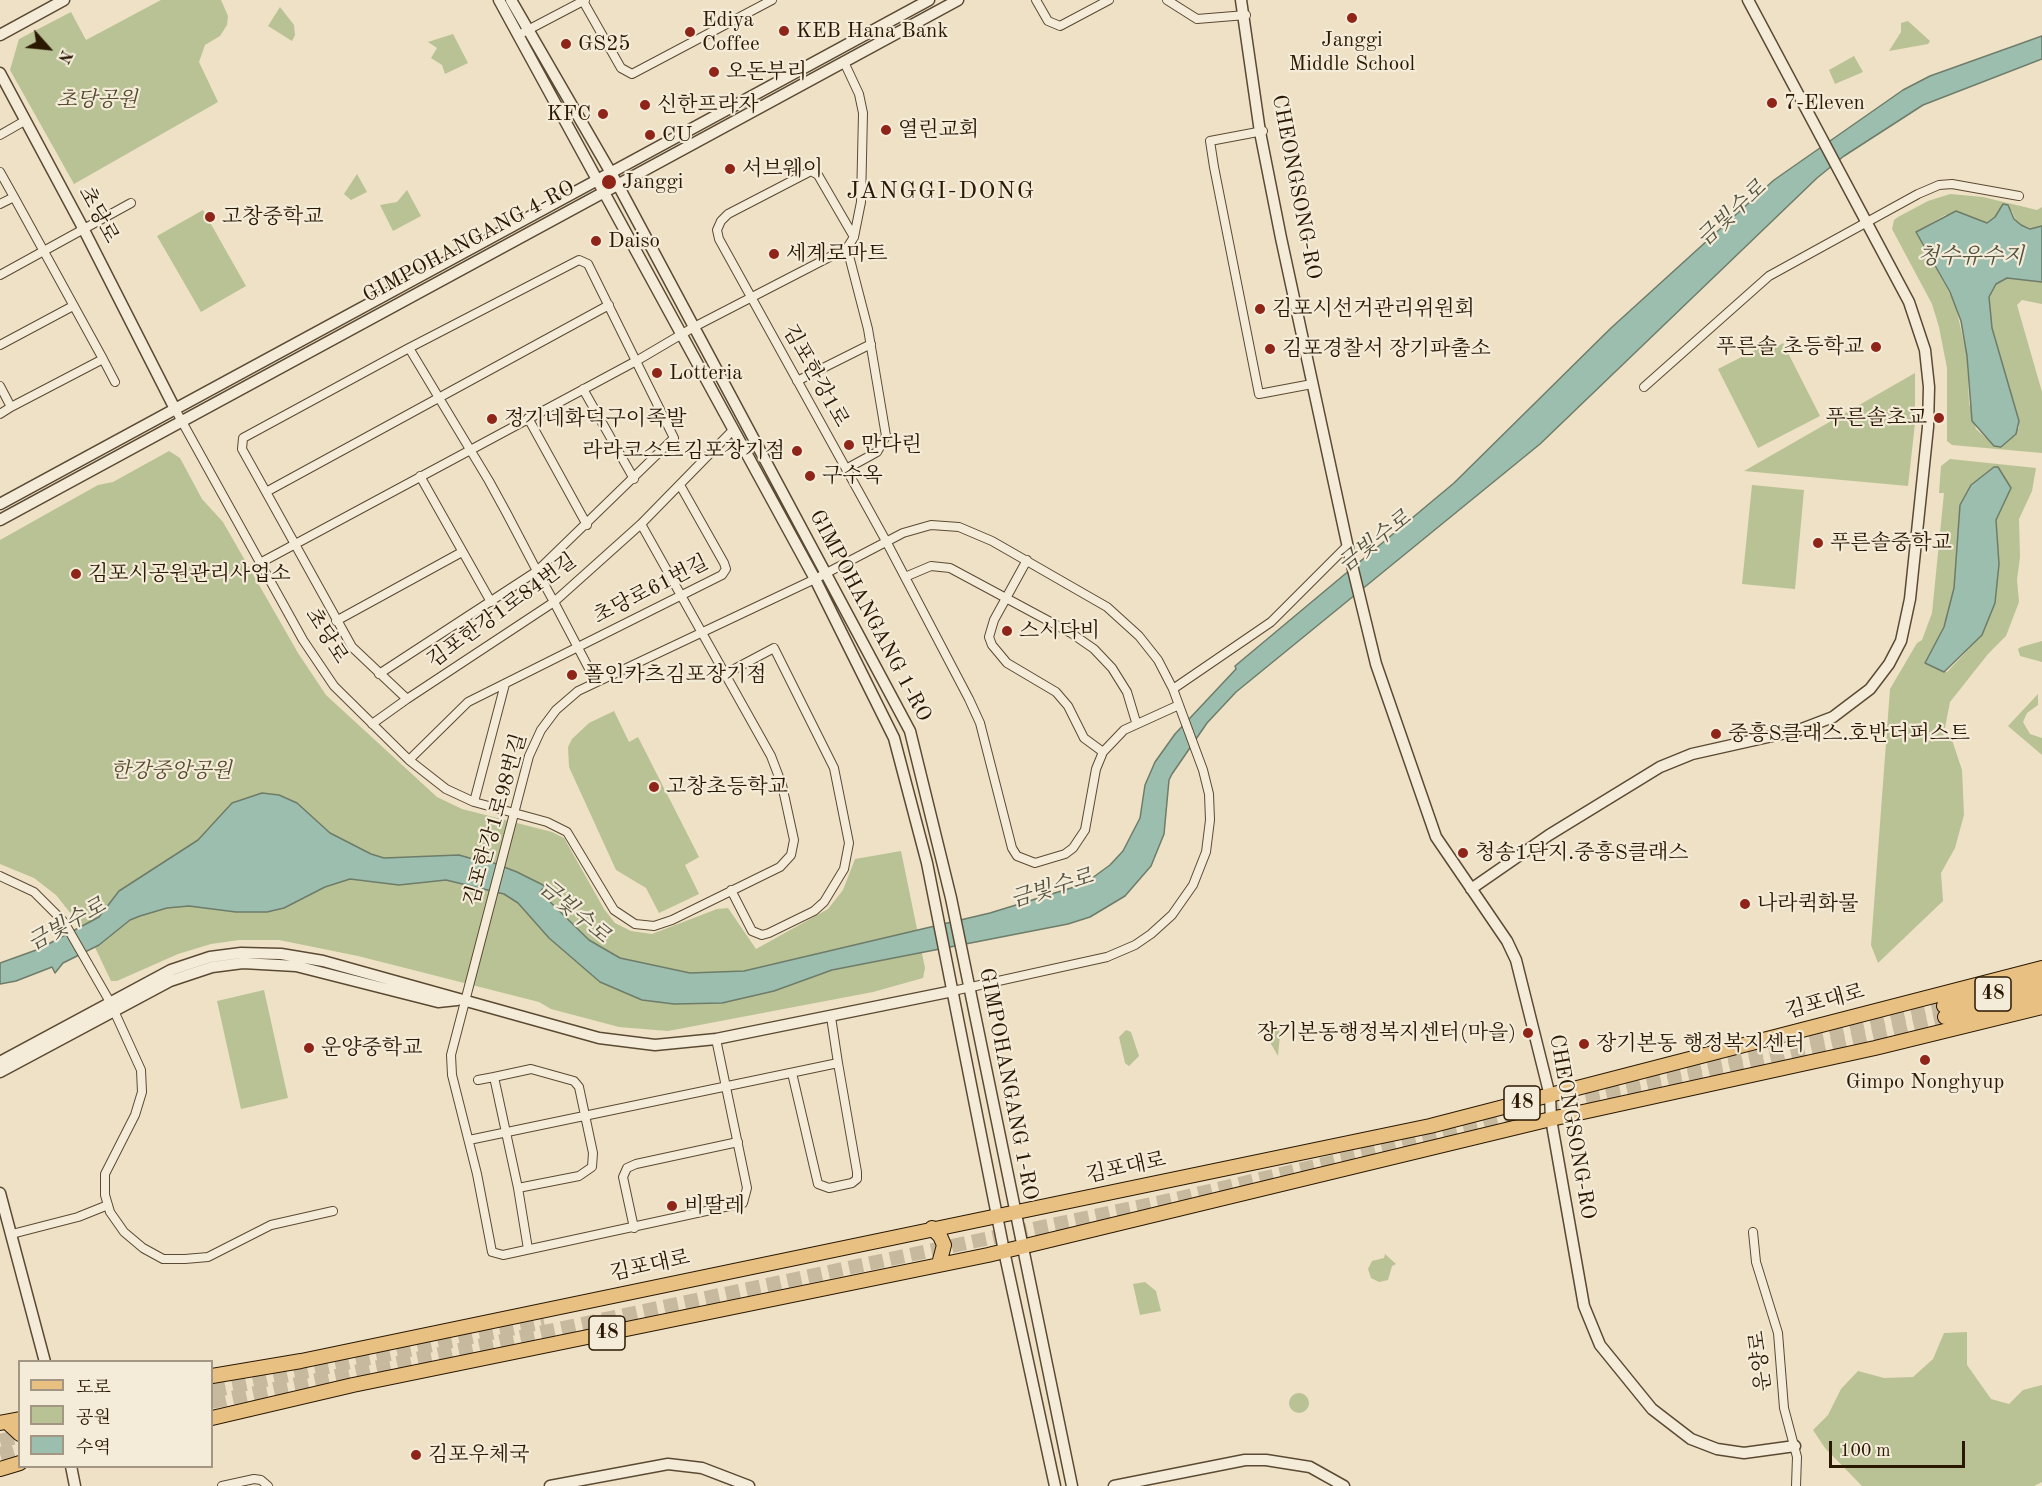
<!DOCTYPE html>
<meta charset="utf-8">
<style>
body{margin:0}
#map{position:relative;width:2042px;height:1486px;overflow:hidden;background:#eee1c5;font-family:"Old Standard TT","Noto Serif KR",serif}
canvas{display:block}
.legend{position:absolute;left:18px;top:1360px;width:195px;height:108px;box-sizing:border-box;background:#f4ecd9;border:2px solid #a39783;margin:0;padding:8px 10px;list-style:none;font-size:18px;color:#2a1802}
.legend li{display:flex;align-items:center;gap:12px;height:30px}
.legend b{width:30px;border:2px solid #a39783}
.north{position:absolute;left:18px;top:18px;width:60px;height:60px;-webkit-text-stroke:4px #f4ecd9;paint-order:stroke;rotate:117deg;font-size:16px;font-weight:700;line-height:24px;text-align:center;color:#2a1802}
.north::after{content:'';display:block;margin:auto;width:21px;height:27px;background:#2a1802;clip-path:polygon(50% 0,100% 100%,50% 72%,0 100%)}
.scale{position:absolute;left:1829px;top:1441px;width:136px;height:27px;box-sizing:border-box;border:3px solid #2a1802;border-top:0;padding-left:8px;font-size:18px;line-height:21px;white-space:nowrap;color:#2a1802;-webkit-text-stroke:4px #f4ecd9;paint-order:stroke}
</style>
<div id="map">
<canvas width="2042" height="1486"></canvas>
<ul class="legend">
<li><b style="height:8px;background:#e7c082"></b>도로</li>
<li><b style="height:16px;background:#b9c294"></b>공원</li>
<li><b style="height:16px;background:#9bbeae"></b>수역</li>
</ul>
<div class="north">N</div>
<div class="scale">100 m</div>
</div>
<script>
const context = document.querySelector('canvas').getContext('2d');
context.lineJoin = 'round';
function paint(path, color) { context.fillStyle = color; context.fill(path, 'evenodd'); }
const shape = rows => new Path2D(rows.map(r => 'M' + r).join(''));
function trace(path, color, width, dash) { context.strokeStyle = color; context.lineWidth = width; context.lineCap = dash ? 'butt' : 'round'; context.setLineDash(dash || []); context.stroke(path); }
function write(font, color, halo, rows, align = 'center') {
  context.font = font + ' "Old Standard TT","Noto Serif KR",serif'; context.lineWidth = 4.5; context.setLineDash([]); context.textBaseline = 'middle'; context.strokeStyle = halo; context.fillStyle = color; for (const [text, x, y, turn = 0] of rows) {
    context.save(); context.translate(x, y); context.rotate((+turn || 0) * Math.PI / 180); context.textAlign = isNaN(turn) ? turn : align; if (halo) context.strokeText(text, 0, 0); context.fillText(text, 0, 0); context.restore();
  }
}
const green = shape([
 [161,0,221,0,228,16,227,25,220,36,205,45,199,62,218,102,74,184,10,70,19,39,71,12,86,40],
 [280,7,294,25,295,35,292,41,268,26],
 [1908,21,1930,41,1928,44,1889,51,1901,32,1901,23],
 [453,34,468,63,445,74,442,65,431,58,437,48,428,42],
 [1854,56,1863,72,1835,84,1829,70],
 [357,174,367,192,351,200,344,194],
 [407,190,421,216,393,231,380,205,397,202],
 [1950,194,1983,197,2037,210,2042,207,2042,226,2034,229,2017,223,2012,211,1999,209,1995,217,1987,223,1945,215,1916,232,1955,303,1967,356,1969,403,1976,429,1995,446,2019,428,2019,421,1992,328,1989,297,1996,284,2007,278,2042,282,2042,304,2022,300,2017,305,2042,392,2042,453,1952,445,1947,441,1947,368,1939,327,1932,304,1892,229,1894,220,1898,217,1928,201],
 [203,210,246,286,201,312,157,236],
 [1773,341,1777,347,1783,343,1820,416,1758,448,1718,369],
 [1915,373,1915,423,1908,486,1744,471],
 [169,451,180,458,202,499,223,522,298,653,326,695,437,797,462,809,552,832,564,838,604,909,615,923,631,931,652,934,717,909,728,908,756,949,828,909,843,890,855,859,901,851,925,968,923,978,873,992,668,1031,619,1027,551,1009,539,1002,358,956,279,940,239,940,211,944,178,954,117,981,111,981,91,939,56,895,34,878,0,864,0,540,98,485,113,482],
 [1950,459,2036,468,2032,491,2019,519,2020,557,2017,580,2019,602,2006,636,1988,654,1950,702,1943,738,1951,737,1962,770,1964,815,1955,848,1941,873,1943,901,1878,963,1871,945,1890,689,1917,643,1922,640,1932,613,1944,493,1939,493,1941,466],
 [1994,467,2010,490,2001,505,1996,520,1999,564,1995,603,1982,635,1947,672,1925,662,1944,627,1954,588,1960,505,1971,485],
 [1752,485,1804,490,1795,589,1742,584],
 [2042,641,2042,662,2020,656,2018,649,2021,647],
 [2038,694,2038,705,2027,713,2023,722,2030,734,2042,738,2042,755,2008,726],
 [614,711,629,742,638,737,699,857,685,865,699,894,659,913,646,888,616,870,569,767,568,747,572,739,589,723],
 [264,990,288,1098,241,1109,217,1001],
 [1266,1025,1278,1025,1280,1035,1278,1056,1263,1030],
 [1126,1030,1131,1032,1139,1056,1129,1066,1125,1063,1119,1037],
 [1385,1254,1396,1264,1392,1266,1388,1280,1379,1282,1371,1278,1368,1269,1372,1261,1384,1258],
 [1145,1282,1156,1291,1161,1311,1140,1315,1133,1284],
 [1967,1332,1967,1365,1991,1399,2009,1404,2023,1390,2042,1385,2042,1482,2034,1486,1862,1486,1825,1448,1813,1430,1828,1415,1841,1389,1858,1371,1884,1378,1913,1377,1933,1359,1944,1333],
 '1289 1403a10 10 0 1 1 20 0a10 10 0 1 1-20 0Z'
]);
const water = shape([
 [2042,36,2042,59,1923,105,1844,156,1817,178,1540,444,1236,692,1207,723,1172,774,1169,780,1164,834,1151,866,1125,896,1090,917,1068,924,832,970,774,991,722,1003,674,1004,642,1000,600,982,549,938,518,903,504,894,446,880,399,885,350,879,325,887,284,908,267,912,236,912,189,906,167,908,140,916,130,920,99,945,63,963,55,973,52,967,16,981,0,984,0,963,39,949,99,917,119,891,198,840,232,803,262,793,279,795,297,803,330,833,371,854,384,858,459,855,480,861,486,860,517,872,545,886,540,892,589,940,620,958,690,973,744,971,990,913,1084,884,1110,865,1123,851,1140,818,1145,785,1155,762,1175,734,1236,669,1235,666,1454,483,1611,328,1774,180,1903,90,1930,76,2042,36],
 [2003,204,2008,205,2014,219,2021,225,2030,229,2042,226,2042,282,2007,278,1996,284,1989,297,1992,328,2019,421,2016,434,2001,447,1994,446,1972,421,1967,356,1961,321,1950,292,1916,232,1956,211,1987,223,1995,217,2003,204],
 [1994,467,1998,467,2011,488,1996,520,1999,564,1995,603,1982,635,1944,672,1925,663,1944,627,1954,588,1960,505,1971,485,1994,467]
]);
const primaryTunnel = shape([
 [1585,1094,1944,1006],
 [212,1391,544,1322],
 [212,1402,1180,1198,1945,1017],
 [0,1441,20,1436],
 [0,1454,20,1448]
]);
const minor = shape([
 [1036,0,1048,21,1060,26,1109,0],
 [1167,0,1197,19,1246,15],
 [583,1,621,68,632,74,772,0],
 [524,32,585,0],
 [1263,131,1210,141,1214,167,1259,394,1312,384],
 [0,135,21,123],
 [0,172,14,197],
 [0,204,14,197,103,359,11,407,0,386],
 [854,237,818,175,811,171,728,214,721,221,717,230,719,239,886,541,969,699,980,723,1012,848,1017,856,1035,863,1065,854,1073,848,1085,830,1096,769,1103,752],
 [0,275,131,203],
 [0,345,73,306],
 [103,359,115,382],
 [797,381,871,344],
 [1644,387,1769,276,1918,194,1939,185,1952,184,2019,196],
 [583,389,634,479],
 [175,409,303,640,334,686,409,760,446,789,474,802,547,822,567,832,614,910,635,924,654,926,672,920,780,867,791,855,794,840,782,785,771,756,641,524],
 [0,414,11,407],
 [528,418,587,525],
 [846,469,877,452,886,436,868,329,847,248],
 [420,476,491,602],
 [266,492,242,449,243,438,409,348],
 [1027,560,994,620,989,637,992,645,1007,663,1056,692,1068,706,1084,738,1103,752,1124,730,1179,705],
 [260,563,638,360,694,327,847,248,854,237,861,202,863,113,859,94,844,62],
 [905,577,931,566,950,568,1071,633,1094,649,1112,668,1127,692,1136,722],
 [336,621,462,552],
 [379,674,537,571,674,438,588,264,579,260,409,348,489,481,506,512,537,571,554,602,596,682],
 [725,674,774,648,834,768,849,843,844,869,824,902,814,911,769,933,762,935,752,931,731,890],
 [1173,689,1271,622,1348,545],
 [407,699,554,602,641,524,733,430],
 [372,724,407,699,352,647,266,492,609,305],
 [409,760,468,702,722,575,726,569,724,563,680,485],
 [474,802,505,684],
 [0,876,34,892,64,922,110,1002,141,1070,142,1092,135,1115,105,1174,105,1195,110,1212,124,1232,143,1248,163,1259,185,1259,208,1257,271,1225,333,1211],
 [831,1017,838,1063],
 [716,1039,747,1188,743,1203,503,1255,492,1252,477,1174,452,1075,451,1055,529,756,541,730,556,710,578,691,815,579,903,533,931,525,959,527,992,541,1107,607,1139,636,1158,660,1173,689,1203,770,1209,794,1210,820,1206,852,1193,885,1172,915,1151,934,1135,945,1107,957,953,991],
 [478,1080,494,1077],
 [469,1140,838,1063,857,1172,857,1179,852,1183,829,1188,818,1184,792,1073],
 [518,1188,494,1077,531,1069,574,1081,579,1087,593,1153,592,1167,579,1176,518,1188,528,1249],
 [634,1228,623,1177,627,1168,636,1164,738,1142],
 [1753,1232,1756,1262,1778,1333,1784,1408,1797,1457,1796,1486],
 [12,1234,78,1217,108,1205],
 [222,1486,254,1479,261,1480,268,1486]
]);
const tertiary = shape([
 [499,0,815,579,894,738,927,863,1004,1251,1055,1486],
 [511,0,618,185,910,731,951,898,1072,1486],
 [1241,0,1260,132,1281,238,1350,557,1376,664,1436,837,1507,941,1516,960,1550,1096,1551,1119,1584,1306,1600,1345,1652,1409,1691,1439,1717,1449,1744,1453,1795,1446],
 [0,35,64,0],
 [0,73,83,228,175,409],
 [0,504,929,0],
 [0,520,958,0],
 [1471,889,1549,835,1660,767,1692,754,1799,730,1833,717,1870,689,1889,664,1901,641,1910,599,1928,427,1929,387,1925,350,1909,302,1748,0],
 [0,1062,171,970,210,957,241,953,281,954,323,961,599,1038,655,1045,716,1039,953,991],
 [0,1072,170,981,212,967,243,963,296,966,438,1002,457,1000],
 [0,1193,45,1362],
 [71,1466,75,1486],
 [550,1486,668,1464,702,1468,749,1486],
 [1114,1486,1245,1460,1266,1460,1310,1467,1344,1486]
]);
const primary = shape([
 [1944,1006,2042,982],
 [1945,1017,2042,995],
 [932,1228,940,1236,944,1245,939,1264],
 [212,1376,301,1361,1430,1126,2042,968],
 [212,1418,353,1385,988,1255,1551,1119,1875,1048,2042,1007],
 [7,1422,20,1434],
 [0,1423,20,1419],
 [0,1469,20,1463]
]);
const markers = [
 [1352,18,6,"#8f2418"],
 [784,31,6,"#8f2418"],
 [690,32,6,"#8f2418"],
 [566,44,6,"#8f2418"],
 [714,72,6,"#8f2418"],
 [1772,103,6,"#8f2418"],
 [645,105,6,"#8f2418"],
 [603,114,6,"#8f2418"],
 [886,130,6,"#8f2418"],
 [650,135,6,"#8f2418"],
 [730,169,6,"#8f2418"],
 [609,182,8,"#8f2418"],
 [210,217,6,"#8f2418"],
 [596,241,6,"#8f2418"],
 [774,254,6,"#8f2418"],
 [1260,309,6,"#8f2418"],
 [1876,347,6,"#8f2418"],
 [1270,349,6,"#8f2418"],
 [657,373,6,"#8f2418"],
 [1939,418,6,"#8f2418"],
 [492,419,6,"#8f2418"],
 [849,445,6,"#8f2418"],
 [797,451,6,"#8f2418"],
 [810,476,6,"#8f2418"],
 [1818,543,6,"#8f2418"],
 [76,574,6,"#8f2418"],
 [1007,631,6,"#8f2418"],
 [572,675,6,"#8f2418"],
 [1716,734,6,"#8f2418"],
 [654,787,6,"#8f2418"],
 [1463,853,6,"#8f2418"],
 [1745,904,6,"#8f2418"],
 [1528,1033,6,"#8f2418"],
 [1584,1044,6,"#8f2418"],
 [309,1048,6,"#8f2418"],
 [1925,1060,6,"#8f2418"],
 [672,1206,6,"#8f2418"],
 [416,1455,6,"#8f2418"]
];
const shields = [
 [1993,994,36],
 [1522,1103,36],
 [607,1333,36]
];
const shieldNames = [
 ["48",1993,994],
 ["48",1522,1103],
 ["48",607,1333]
];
const poiNames = [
 ["Ediya",702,20],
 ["Coffee",702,44],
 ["KEB Hana Bank",796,31],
 ["Janggi",1352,40,"center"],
 ["Middle School",1352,64,"center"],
 ["GS25",578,44],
 ["오돈부리",726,72],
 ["7-Eleven",1784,103],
 ["신한프라자",657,105],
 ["KFC",591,114,"right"],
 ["열린교회",898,130],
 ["CU",662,135],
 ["서브웨이",742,169],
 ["Janggi",622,182],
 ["고창중학교",222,217],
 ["Daiso",608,241],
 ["세계로마트",786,254],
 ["김포시선거관리위원회",1272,309],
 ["푸른솔 초등학교",1864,347,"right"],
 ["김포경찰서 장기파출소",1282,349],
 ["Lotteria",669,373],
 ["푸른솔초교",1927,418,"right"],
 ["정기네화덕구이족발",504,419],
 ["만다린",861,445],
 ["라라코스트김포장기점",785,451,"right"],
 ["구수옥",822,476],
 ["푸른솔중학교",1830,543],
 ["김포시공원관리사업소",88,574],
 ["스시다비",1019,631],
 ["폴인카츠김포장기점",584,675],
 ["중흥S클래스.호반더퍼스트",1728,734],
 ["고창초등학교",666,787],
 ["청송1단지.중흥S클래스",1475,853],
 ["나라퀵화물",1757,904],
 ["장기본동행정복지센터(마을)",1516,1033,"right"],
 ["장기본동 행정복지센터",1596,1044],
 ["운양중학교",321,1048],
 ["Gimpo Nonghyup",1925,1082,"center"],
 ["비딸레",684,1206],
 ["김포우체국",428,1455]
];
const parkNames = [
 ["초당공원",97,100],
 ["한강중앙공원",171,771]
];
const streetNames = [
 ["CHEONGSONG-RO",1296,187,79],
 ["초당로",98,215,62],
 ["GIMPOHANGANG 4-RO",469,242,-28],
 ["김포한강1로",815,376,61],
 ["초당로61번길",651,590,-27],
 ["김포한강1로84번길",502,611,-36],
 ["GIMPOHANGANG 1-RO",870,616,62],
 ["초당로",326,636,58],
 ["김포한강1로98번길",496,820,-74],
 ["김포대로",1825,1002,-15],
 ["GIMPOHANGANG 1-RO",1008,1084,79],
 ["CHEONGSONG-RO",1572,1127,80],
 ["김포대로",1126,1168,-12],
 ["김포대로",650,1266,-12],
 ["운양로",1761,1361,-97]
];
const waterNames = [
 ["금빛수로",1732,214,-43],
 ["청수유수지",1971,257],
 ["금빛수로",1375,542,-38],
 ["금빛수로",1052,889,-17],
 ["금빛수로",574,912,40],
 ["금빛수로",67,925,-29]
];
const quarterNames = [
 ["JANGGI-DONG",941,192]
];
paint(green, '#b9c294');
paint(water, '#9bbeae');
trace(water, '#6e7c69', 1.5);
trace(primaryTunnel, '#c7b99e', 14, [14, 7]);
trace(minor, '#5b4a33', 10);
trace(tertiary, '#5b4a33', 13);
trace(primary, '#2a1802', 16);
trace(minor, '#f4ecd9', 8);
trace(tertiary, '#f4ecd9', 10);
trace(primary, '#e7c082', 14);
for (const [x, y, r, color] of markers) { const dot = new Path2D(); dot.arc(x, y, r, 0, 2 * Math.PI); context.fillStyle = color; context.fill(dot); trace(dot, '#f4ecd9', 2); }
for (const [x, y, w] of shields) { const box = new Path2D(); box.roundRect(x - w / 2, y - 17, w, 34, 4.5); context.fillStyle = '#f4ecd9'; context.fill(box); trace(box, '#2a1802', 1.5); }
write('bold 20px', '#2a1802', null, shieldNames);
write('21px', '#2a1802', '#f4ecd9', poiNames, 'left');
write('italic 21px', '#554b2e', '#f4ecd9', parkNames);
write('21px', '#2a1802', '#f4ecd9', streetNames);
write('italic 22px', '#52523e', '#f4ecd9', waterNames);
context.letterSpacing = '1.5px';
write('24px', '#2a1802', '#f4ecd9', quarterNames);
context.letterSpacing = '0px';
</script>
